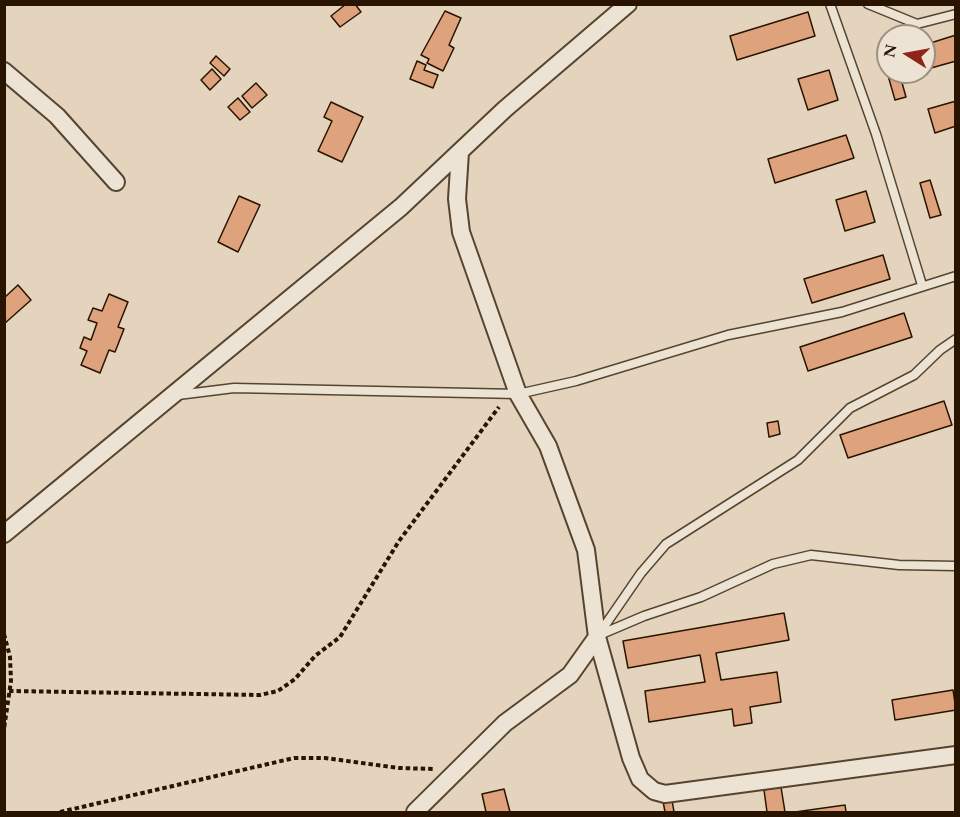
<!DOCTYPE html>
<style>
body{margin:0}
#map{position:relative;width:960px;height:817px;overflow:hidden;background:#e4d4bd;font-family:"EB Garamond",serif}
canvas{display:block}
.frame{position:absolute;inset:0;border:6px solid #281400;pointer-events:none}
.north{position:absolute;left:876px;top:24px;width:60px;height:60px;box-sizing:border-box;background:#ede3d4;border:2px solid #9e907f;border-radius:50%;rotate:281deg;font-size:16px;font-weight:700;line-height:24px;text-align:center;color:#281400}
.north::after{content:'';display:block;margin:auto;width:21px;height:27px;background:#8f2418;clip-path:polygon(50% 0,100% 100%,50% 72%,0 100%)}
</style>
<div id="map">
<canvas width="960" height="817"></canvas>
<div class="frame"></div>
<div class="north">N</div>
</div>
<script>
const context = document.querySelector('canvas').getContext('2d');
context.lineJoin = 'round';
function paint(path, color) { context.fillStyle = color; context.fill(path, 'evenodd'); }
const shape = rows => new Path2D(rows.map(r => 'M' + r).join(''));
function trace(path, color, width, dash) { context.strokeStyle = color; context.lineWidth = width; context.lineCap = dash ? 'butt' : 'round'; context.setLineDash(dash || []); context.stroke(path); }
const building = shape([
 [346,4,355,4,361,12,340,27,331,16,346,4],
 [445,11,461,18,449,45,454,48,443,71,427,63,429,59,421,55,445,11],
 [808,12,815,36,737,60,730,36,808,12],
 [956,35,956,61,924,70,924,45,956,35],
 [216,56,230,69,224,76,210,63,216,56],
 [417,61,426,65,424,70,438,75,433,88,410,79,417,61],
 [888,64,888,72,899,72,906,97,895,100,885,65,888,64],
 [212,69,221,79,210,90,201,80,212,69],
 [829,70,838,100,808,110,798,79,829,70],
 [256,83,267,95,252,108,242,96,256,83],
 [238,98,250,112,240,120,228,107,238,98],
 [956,101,956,126,935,133,928,109,956,101],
 [331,102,363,117,342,162,318,151,332,121,324,117,331,102],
 [846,135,854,158,775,183,768,159,846,135],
 [930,180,941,215,930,218,920,183,930,180],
 [866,191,875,222,845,231,836,200,866,191],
 [239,196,260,205,238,252,218,242,239,196],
 [883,255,890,279,812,303,804,279,883,255],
 [18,285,31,300,4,324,4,298,18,285],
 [109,294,128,302,118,327,124,329,115,352,109,350,100,373,81,365,87,351,80,348,84,337,91,340,97,323,88,320,93,308,102,311,109,294],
 [904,313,912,337,808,371,800,347,904,313],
 [944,401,952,425,848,458,840,435,944,401],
 [778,421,780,434,769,437,767,423,778,421],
 [784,613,789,640,716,653,721,680,777,672,781,702,750,707,752,723,734,726,732,709,649,722,645,691,705,682,700,655,628,668,623,641,784,613],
 [953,690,956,710,895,720,892,700,953,690],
 [781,787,785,812,767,812,764,790,781,787],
 [504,789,510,812,486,812,482,794,504,789],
 [672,800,674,812,665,812,663,801,672,800],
 [845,805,846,812,795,812,845,805]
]);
const path = shape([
 [4,634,10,657,11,681,4,729],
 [9,691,260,695,278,691,295,679,315,656,340,637,399,541,499,407],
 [60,812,294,758,325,758,399,768,434,769]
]);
const service = shape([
 [830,4,876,134,922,285],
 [868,4,917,24,956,14],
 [178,395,234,388,518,394,576,381,728,335,842,312,956,276],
 [599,634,641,573,666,544,798,460,850,408,914,375,940,350,956,339],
 [597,636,644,616,701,597,773,564,811,555,899,565,956,566]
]);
const minor = shape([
 [4,71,57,116,116,182],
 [460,152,457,199,461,232,518,394,548,446,586,550,597,637,631,758,640,779,654,791,665,794,956,755],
 [4,534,401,207,505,109,628,4],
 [415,812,505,723,570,675,597,637]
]);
paint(building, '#dea27c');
trace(building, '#281400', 1.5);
trace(service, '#57442f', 11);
trace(minor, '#57442f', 20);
trace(path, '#281400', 4, [4.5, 3]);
trace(service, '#ede3d4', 8);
trace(minor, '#ede3d4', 16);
</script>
